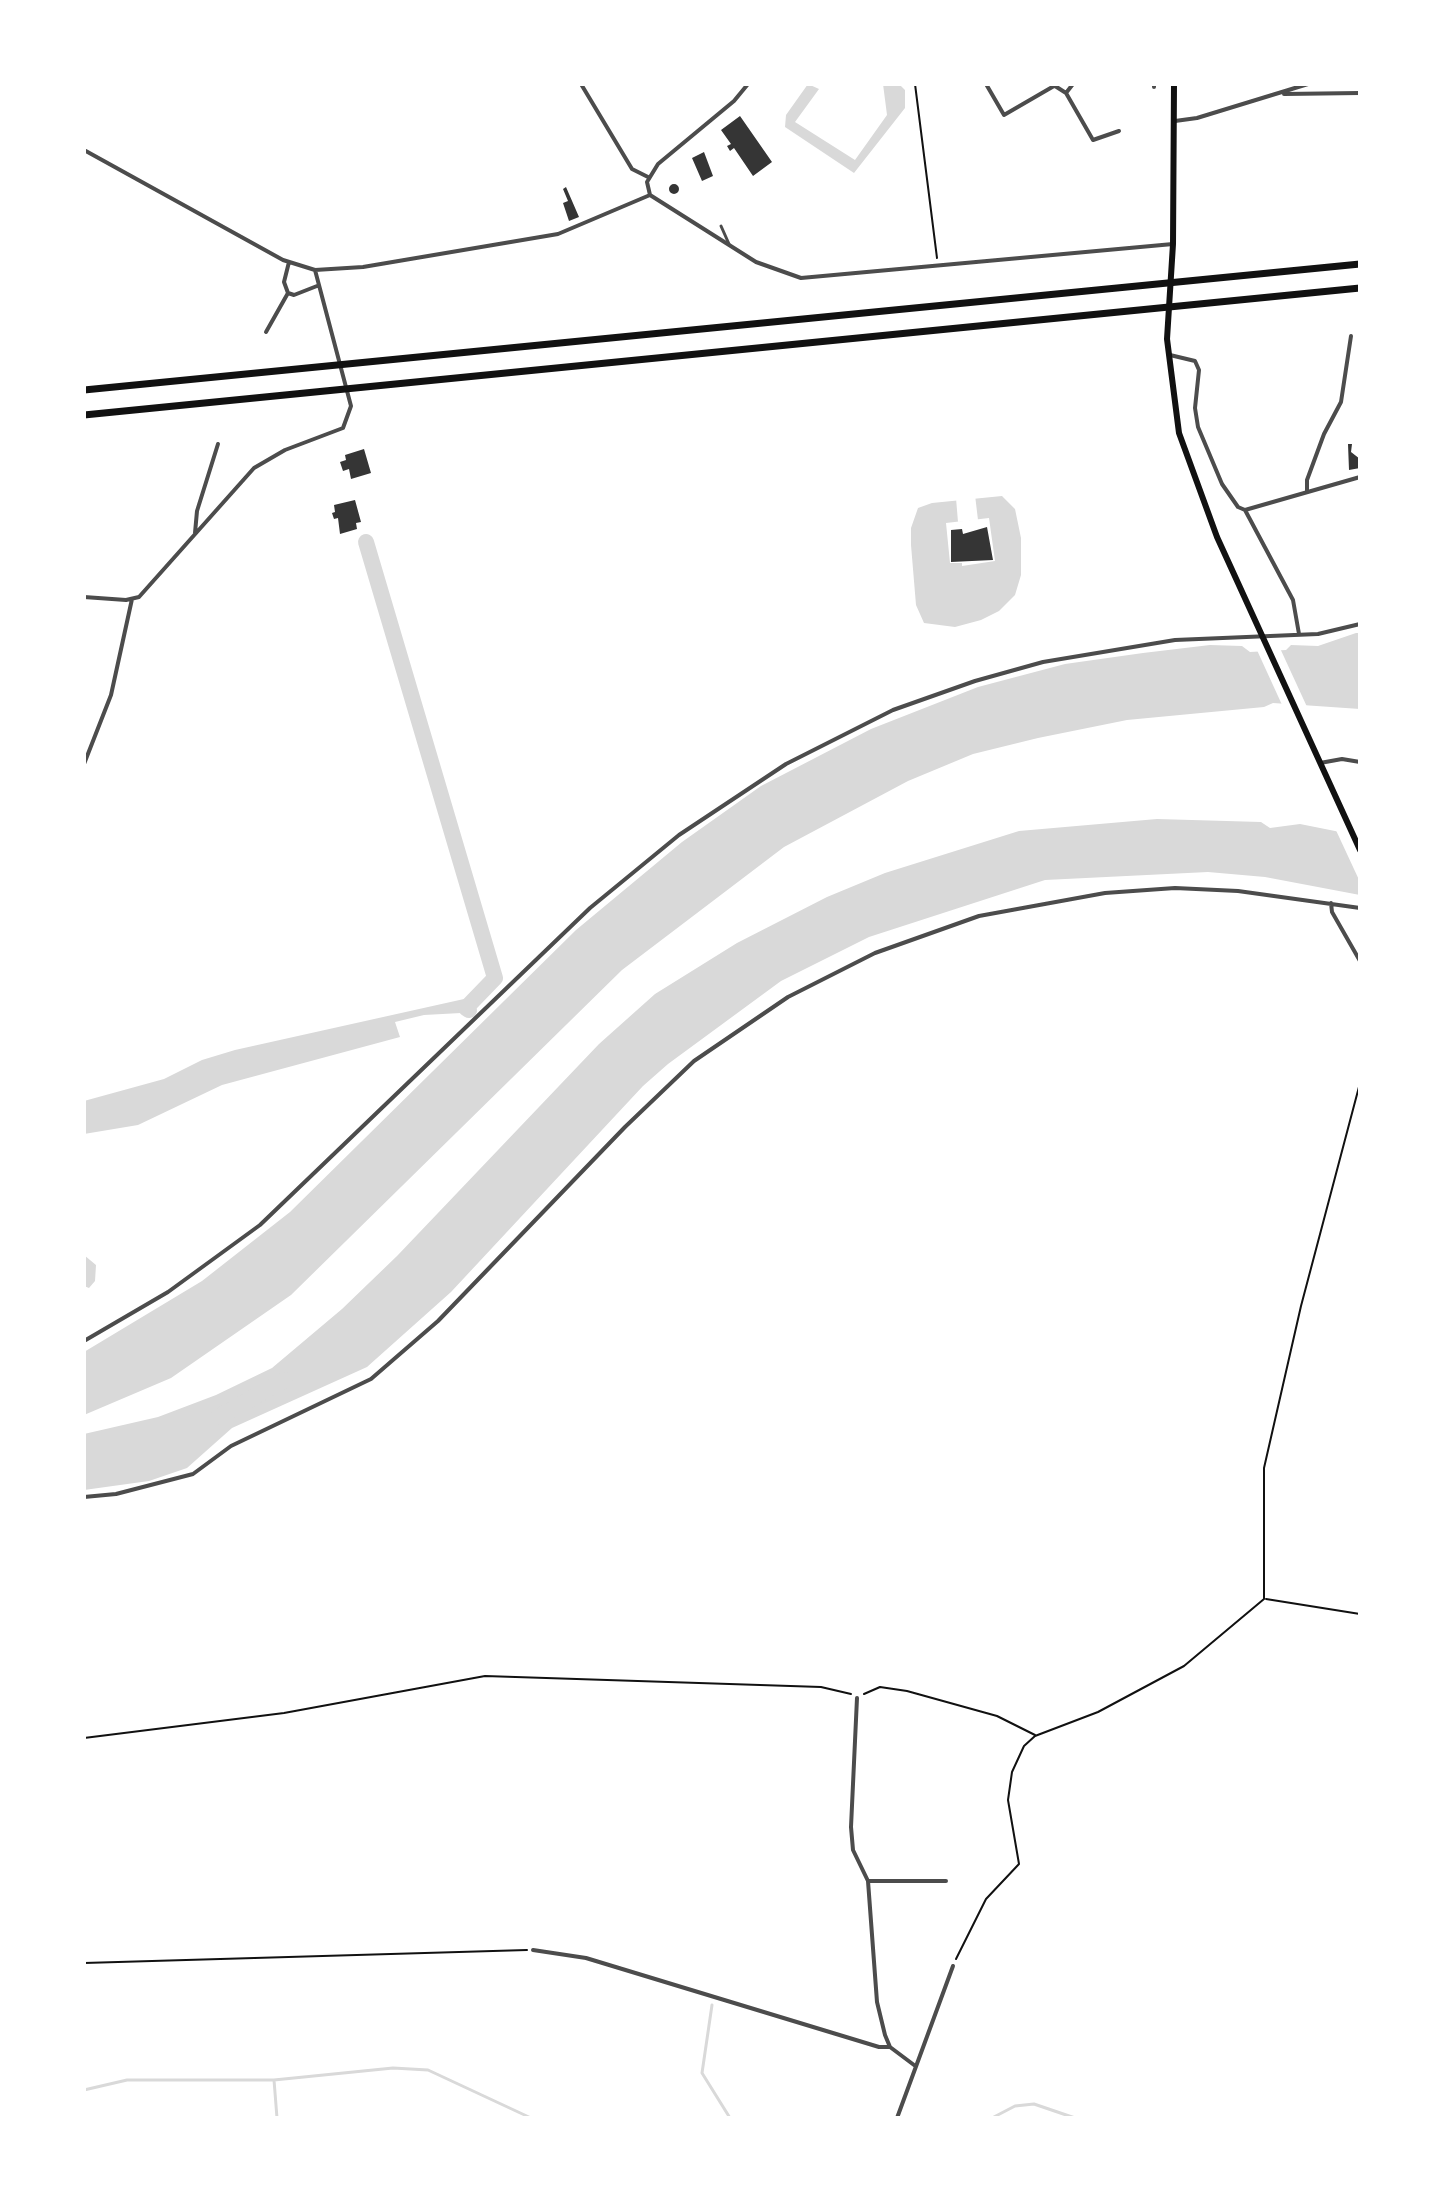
<!DOCTYPE html>
<style>
body{margin:0}
#map{position:relative;width:1444px;height:2202px;overflow:hidden;background:#fff;font-family:Barlow,sans-serif}
canvas{display:block}
.frame{position:absolute;inset:0;border:86px solid #fff;pointer-events:none}
</style>
<div id="map">
<canvas width="1444" height="2202"></canvas>
<div class="frame"></div>
</div>
<script>
const context = document.querySelector('canvas').getContext('2d');
context.lineJoin = 'round';
function paint(path, color) { context.fillStyle = color; context.fill(path, 'evenodd'); }
const shape = rows => new Path2D(rows.map(r => 'M' + r).join(''));
function trace(path, color, width, dash) { context.strokeStyle = color; context.lineWidth = width; context.lineCap = dash ? 'butt' : 'round'; context.setLineDash(dash || []); context.stroke(path); }
const water = shape([
 [808,84,819,89,795,122,855,160,887,115,883,84,899,84,905,90,905,108,854,173,785,127,786,115],
 [1002,496,1015,509,1021,538,1021,575,1015,595,999,611,981,620,955,627,924,623,916,605,911,545,911,528,918,508,932,503],
 [989,518,995,561,962,566,962,563,950,563,946,523],
 [1356,633,1360,633,1360,709,1273,703,1264,707,1127,720,1038,738,973,754,908,781,784,847,622,970,291,1295,171,1378,84,1415,84,1352,202,1281,290,1212,576,930,682,842,761,786,871,729,978,687,1065,664,1143,653,1210,645,1242,646,1250,652,1286,650,1291,645,1318,646],
 [1157,819,1261,822,1270,828,1300,824,1360,836,1360,895,1265,877,1208,872,1045,880,869,937,781,981,668,1064,643,1086,451,1292,367,1367,232,1428,187,1468,149,1481,84,1490,84,1434,158,1417,216,1395,272,1368,342,1309,397,1256,599,1044,655,994,737,943,827,897,885,873,1019,831],
 [464,999,466,1008,461,1013,424,1015,395,1022,400,1037,222,1085,138,1125,84,1134,84,1101,164,1079,202,1060,235,1050],
 [84,1255,96,1265,95,1281,89,1288,84,1286]
]);
const pier = shape([
 [975,495,978,520,958,522,956,498],
 [1279,646,1308,709,1283,707,1256,648],
 [1334,826,1360,832,1360,882]
]);
const stream = shape([
 [712,2005,702,2073,730,2118],
 [274,2080,277,2118],
 [84,2090,127,2080,274,2080,393,2068,428,2070,531,2118],
 [992,2118,1015,2106,1034,2104,1075,2118]
]);
const river = shape([
 [366,542,495,978,466,1008,469,1010],
 [218,1417,285,1380]
]);
const building = shape([
 [740,116,772,162,753,176,734,148,730,151,727,146,731,144,721,130],
 [704,152,713,176,702,181,692,158],
 '669 189a5 5 0 1 1 10 0a5 5 0 1 1-10 0Z',
 [566,187,579,217,569,221,563,203,568,201,563,189],
 [1348,444,1352,444,1351,452,1360,459,1360,468,1349,470],
 [364,449,371,473,351,479,349,469,343,471,340,462,346,460,345,455],
 [355,500,361,522,356,523,357,529,340,534,338,518,334,519,332,513,335,512,334,505],
 [987,527,993,560,951,562,951,530,962,529,963,534]
]);
const path = shape([
 [915,84,937,258],
 [1266,1599,1360,1614],
 [864,1694,880,1687,907,1691,997,1716,1035,1735],
 [84,1738,284,1713,485,1676,821,1687,851,1694],
 [956,1959,986,1899,1019,1864,1008,1800,1012,1772,1024,1746,1035,1736,1098,1712,1184,1666,1264,1599,1264,1468,1301,1306,1360,1083],
 [84,1963,527,1950]
]);
const pedestrian = shape([
 [721,226,729,244]
]);
const minor = shape([
 [581,84,632,169,648,177],
 [986,84,1004,115,1054,86],
 [1154,84,1154,87],
 [1055,86,1066,93,1073,84],
 [1066,93,1093,140,1119,131],
 [1284,94,1360,93],
 [1175,121,1197,118,1308,84],
 [84,150,283,260,315,270,363,267,558,234,650,195],
 [650,195,756,262,801,278,1173,244],
 [650,195,647,182,658,164,734,101,748,84],
 [288,293,294,295,317,286],
 [266,332,288,293,284,282,289,262],
 [1170,355,1195,361,1199,370,1195,408,1198,427,1222,484,1238,507,1245,510,1293,600,1299,634],
 [1307,492,1307,480,1324,434,1341,402,1351,336],
 [1245,510,1360,477],
 [195,533,197,511,218,444],
 [84,597,126,600,139,597,254,468,285,450,343,428,351,406,315,270],
 [1320,763,1342,759,1360,762],
 [84,764,111,695,132,599],
 [1331,903,1332,912,1360,961],
 [84,1341,168,1292,260,1225,590,908,679,835,786,764,893,710,975,681,1043,662,1175,640,1318,634,1360,624],
 [84,1497,116,1494,193,1474,231,1446,371,1379,438,1321,625,1127,694,1061,788,997,875,953,979,916,1105,893,1175,888,1238,891,1360,908],
 [857,1698,851,1827,853,1850,868,1881,877,2002,885,2035,890,2047,914,2065],
 [868,1881,946,1881],
 [533,1950,586,1958,879,2047,890,2047],
 [897,2118,953,1966]
]);
const secondary = shape([
 [1174,84,1173,244,1167,339,1179,433,1217,537,1360,850]
]);
const motorway = shape([
 [84,390,1360,264],
 [84,415,1360,288]
]);
paint(water, '#d9d9d9');
paint(pier, '#fff');
trace(stream, '#d9d9d9', 3);
trace(river, '#d9d9d9', 16);
paint(building, '#353535');
trace(path, '#111', 2);
trace(pedestrian, '#4c4c4c', 3);
trace(minor, '#4c4c4c', 4);
trace(secondary, '#111', 6);
trace(motorway, '#111', 7);
</script>
